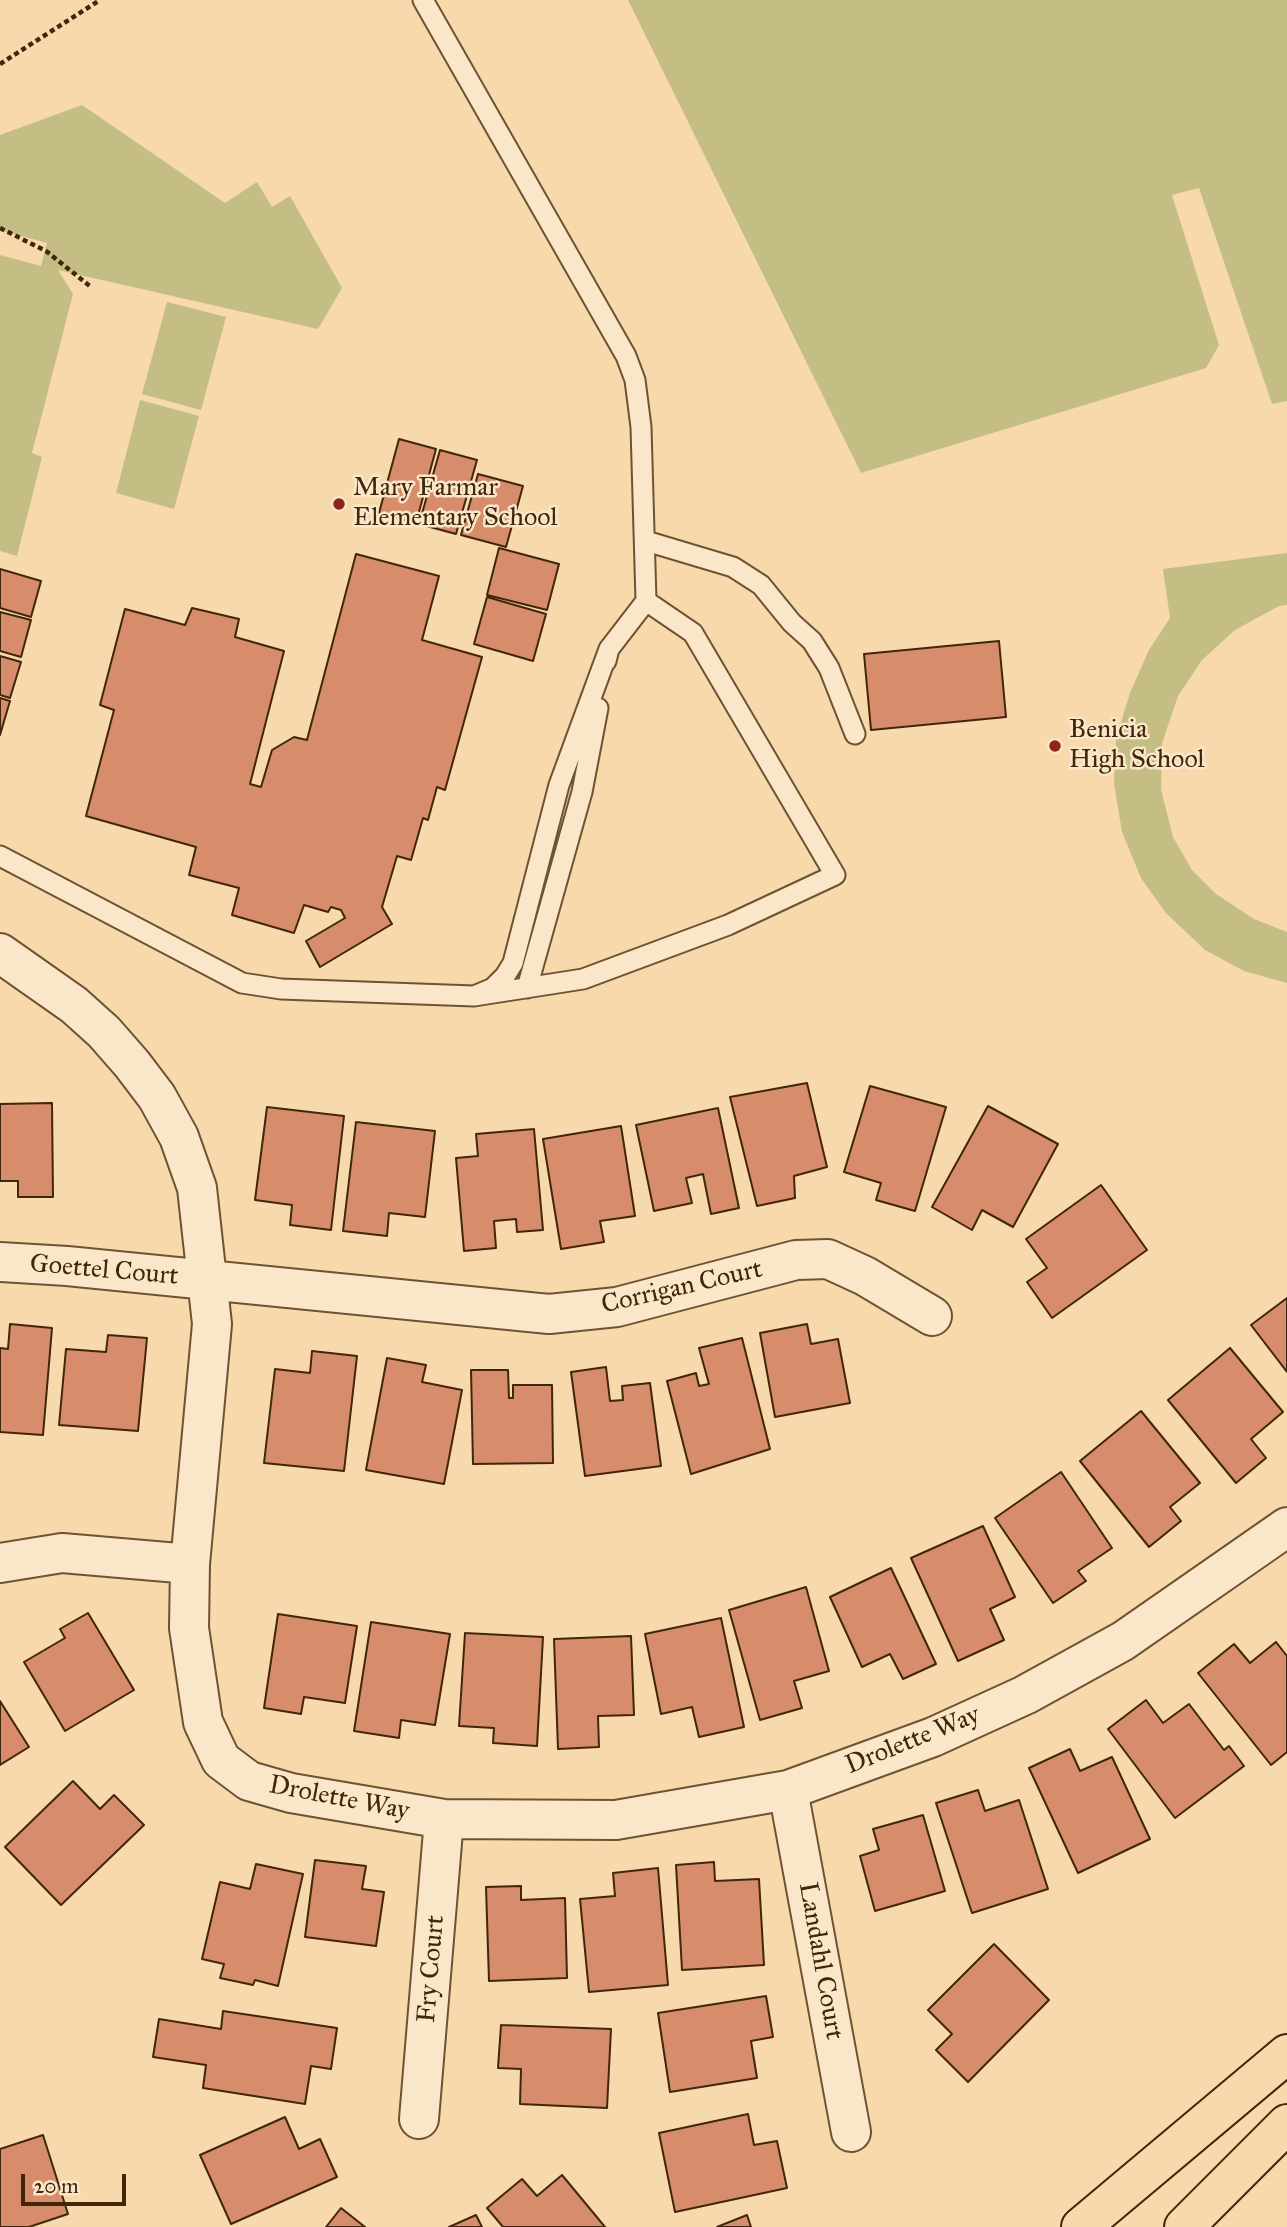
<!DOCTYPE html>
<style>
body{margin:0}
#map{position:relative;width:1287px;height:2227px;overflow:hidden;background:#f7d9ac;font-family:"IM FELL Great Primer",serif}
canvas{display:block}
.scale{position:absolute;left:21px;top:2174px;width:105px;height:32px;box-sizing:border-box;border:4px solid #40260a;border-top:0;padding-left:9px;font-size:21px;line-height:24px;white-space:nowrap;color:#40260a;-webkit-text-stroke:5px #fae6c9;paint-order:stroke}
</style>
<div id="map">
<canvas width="1287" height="2227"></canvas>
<div class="scale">20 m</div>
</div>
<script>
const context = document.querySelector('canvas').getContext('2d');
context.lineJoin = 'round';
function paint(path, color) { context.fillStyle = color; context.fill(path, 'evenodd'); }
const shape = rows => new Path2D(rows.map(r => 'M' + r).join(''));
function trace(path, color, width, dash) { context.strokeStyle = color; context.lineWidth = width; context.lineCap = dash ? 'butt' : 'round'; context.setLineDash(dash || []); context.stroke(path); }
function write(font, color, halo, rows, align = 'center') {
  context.font = font + ' "IM FELL Great Primer",serif'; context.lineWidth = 5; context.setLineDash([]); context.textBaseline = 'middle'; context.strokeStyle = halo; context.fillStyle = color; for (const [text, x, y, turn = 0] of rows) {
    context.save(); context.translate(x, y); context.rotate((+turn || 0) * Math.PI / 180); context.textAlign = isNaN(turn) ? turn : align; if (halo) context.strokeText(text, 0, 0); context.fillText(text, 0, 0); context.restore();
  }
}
const green = shape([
 [628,0,1287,0,1287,401,1272,404,1199,188,1172,195,1219,345,1206,368,861,473],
 [82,105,225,203,257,182,272,207,290,196,342,288,318,329,58,270,73,294,32,453,42,457,17,556,0,551,0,255,41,266,47,243,0,230,0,135],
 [167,302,226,317,201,410,142,394],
 [140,400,199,416,174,509,116,493],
 [1287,553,1287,605,1279,606,1235,630,1202,660,1178,696,1162,743,1161,790,1173,837,1192,870,1216,894,1254,919,1287,932,1287,983,1244,971,1205,950,1166,913,1141,878,1122,832,1114,783,1116,739,1130,693,1149,650,1170,618,1163,569]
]);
const building = shape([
 [399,439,436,449,416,523,379,513,399,439],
 [440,450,477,460,456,534,419,524,440,450],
 [478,474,523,486,506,547,461,535,478,474],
 [499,548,559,564,547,610,487,595,499,548],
 [356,554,439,576,422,640,482,657,445,790,437,787,428,820,423,818,411,860,397,856,382,907,392,924,320,967,306,941,345,918,341,910,331,907,328,912,304,905,294,933,232,915,239,888,189,875,196,847,86,816,114,710,100,705,125,609,185,625,192,608,239,619,235,637,284,651,250,784,261,787,272,750,294,737,307,740,356,554],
 [0,569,41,581,31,617,0,608,0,569],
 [487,597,546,614,533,661,474,644,487,597],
 [0,612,31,620,21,657,0,651,0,612],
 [999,641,1006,717,871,730,864,654,999,641],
 [0,656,21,662,10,698,0,695,0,656],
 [0,698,10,701,0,735,0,698],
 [807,1083,827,1167,794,1176,795,1198,757,1206,730,1097,807,1083],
 [870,1086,946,1107,915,1211,876,1200,881,1183,844,1172,870,1086],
 [52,1103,53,1197,18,1197,18,1181,0,1181,0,1104,52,1103],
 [988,1106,1058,1144,1013,1227,982,1210,972,1230,932,1207,988,1106],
 [267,1107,344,1116,331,1230,290,1225,292,1205,255,1200,267,1107],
 [718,1108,739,1208,711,1214,703,1174,686,1178,692,1203,654,1211,636,1125,718,1108],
 [356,1122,435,1131,425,1217,389,1213,387,1236,343,1231,356,1122],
 [621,1126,635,1216,600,1221,604,1242,561,1249,543,1139,621,1126],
 [534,1129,543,1230,517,1232,516,1219,494,1221,496,1248,464,1251,456,1158,478,1156,476,1134,534,1129],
 [1101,1185,1147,1250,1052,1318,1027,1282,1047,1268,1026,1239,1101,1185],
 [1287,1298,1287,1372,1251,1325,1287,1298],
 [10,1324,52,1328,43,1435,0,1432,0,1348,8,1349,10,1324],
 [807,1324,811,1344,838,1339,850,1403,775,1417,760,1333,807,1324],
 [108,1335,147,1338,138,1431,59,1425,66,1349,106,1352,108,1335],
 [742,1338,770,1449,691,1474,667,1381,696,1373,699,1386,709,1384,699,1348,742,1338],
 [1230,1348,1283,1412,1251,1439,1266,1458,1236,1483,1168,1400,1230,1348],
 [312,1351,357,1356,344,1471,264,1463,275,1369,310,1373,312,1351],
 [387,1358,426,1365,422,1382,462,1390,444,1484,366,1470,387,1358],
 [606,1367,610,1401,623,1400,622,1386,650,1383,661,1466,585,1476,571,1372,606,1367],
 [471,1370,508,1370,509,1398,513,1398,513,1385,552,1385,553,1463,473,1464,471,1370],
 [1141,1411,1200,1483,1170,1507,1181,1521,1149,1547,1080,1461,1141,1411],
 [1061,1472,1112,1548,1078,1571,1086,1581,1053,1603,995,1518,1061,1472],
 [983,1526,1015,1597,990,1609,1004,1640,958,1661,911,1558,983,1526],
 [891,1568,936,1664,903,1679,890,1654,862,1667,830,1597,891,1568],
 [806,1587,829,1671,794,1681,802,1708,760,1720,729,1610,806,1587],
 [88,1613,134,1690,65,1731,24,1662,65,1638,60,1629,88,1613],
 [278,1614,357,1626,345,1703,304,1697,301,1714,264,1708,278,1614],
 [721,1618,744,1727,699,1737,692,1707,661,1714,645,1634,721,1618],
 [371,1622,450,1634,435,1725,401,1720,399,1738,354,1731,371,1622],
 [465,1633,543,1637,537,1746,493,1743,494,1728,459,1726,465,1633],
 [631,1636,634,1715,598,1716,599,1747,558,1749,554,1639,631,1636],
 [1276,1642,1287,1656,1287,1752,1271,1765,1198,1673,1234,1644,1250,1663,1276,1642],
 [1146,1700,1163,1723,1189,1704,1224,1750,1229,1746,1244,1766,1175,1818,1108,1729,1146,1700],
 [0,1701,29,1747,0,1765,0,1701],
 [1070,1749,1080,1771,1112,1757,1150,1839,1078,1873,1029,1768,1070,1749],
 [73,1781,100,1809,114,1795,144,1825,61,1905,5,1847,73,1781],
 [978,1790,985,1811,1019,1800,1048,1889,972,1913,936,1803,978,1790],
 [923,1815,945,1891,875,1911,860,1856,879,1850,873,1829,923,1815],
 [315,1860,366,1866,362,1889,384,1892,376,1946,305,1937,315,1860],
 [714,1862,715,1881,759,1879,764,1965,682,1970,676,1865,714,1862],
 [256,1864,303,1874,278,1986,255,1980,253,1985,220,1978,224,1964,202,1959,220,1882,250,1889,256,1864],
 [658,1868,668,1985,589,1992,580,1899,615,1896,613,1873,658,1868],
 [521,1886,521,1900,565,1898,567,1978,489,1981,486,1887,521,1886],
 [994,1944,1049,2000,968,2082,936,2050,952,2034,928,2010,994,1944],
 [766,1996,773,2037,751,2041,757,2078,670,2092,658,2013,766,1996],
 [223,2011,337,2028,331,2069,311,2066,305,2104,203,2088,206,2065,153,2057,159,2019,221,2029,223,2011],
 [501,2025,611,2029,607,2108,520,2104,521,2069,498,2068,501,2025],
 [748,2114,754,2145,777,2141,787,2188,675,2212,659,2133,748,2114],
 [285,2117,299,2149,320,2139,337,2177,231,2224,200,2155,285,2117],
 [43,2135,68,2214,29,2227,0,2227,0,2149,43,2135],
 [562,2175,605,2227,503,2227,487,2208,522,2179,537,2196,562,2175],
 [341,2208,365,2227,326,2227,341,2208],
 [476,2215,482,2227,449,2227,476,2215],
 [747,2215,751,2227,717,2227,747,2215]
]);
const path = shape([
 [0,64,100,0],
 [0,228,46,251,91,287]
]);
const lane = shape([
 [423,0,626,356,635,380,641,427,646,601,609,649,606,661],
 [646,541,733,567,761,585,792,623,812,641,829,668,855,734],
 [609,649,559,785,513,963,505,976,493,988,474,996,583,979,728,925,835,875,693,633,646,601],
 [0,856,242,983,281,989,474,996],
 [527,988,582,792,598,708]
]);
const street = shape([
 [0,953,74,1005,104,1032,132,1064,157,1097,179,1137,197,1188,212,1324,190,1564,189,1628,203,1722,221,1760,249,1781,291,1793,444,1819,616,1820,788,1790,933,1737,1025,1695,1123,1641,1287,1527],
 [0,1262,67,1266,549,1314,617,1307,796,1260,828,1259,865,1276,932,1316],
 [0,1563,62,1553,190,1564],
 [788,1790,851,2132],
 [419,2119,444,1819]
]);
const highway = shape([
 [1081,2227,1287,2054],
 [1184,2227,1287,2124]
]);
const markers = [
 [339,504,7,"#8f2418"],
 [1055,746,7,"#8f2418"]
];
const poiNames = [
 ["Mary Farmar",353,489],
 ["Elementary School",353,519],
 ["Benicia",1069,731],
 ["High School",1069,761]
];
const streetNames = [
 ["Goettel Court",104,1271,5],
 ["Corrigan Court",682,1288,-13],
 ["Drolette Way",913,1741,-22],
 ["Drolette Way",339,1799,11],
 ["Landahl Court",820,1961,80],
 ["Fry Court",432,1969,-85]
];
paint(green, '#c4bd84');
paint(building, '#d78c6b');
trace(building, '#40260a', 2);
trace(lane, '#6e5332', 23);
trace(street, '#6e5332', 42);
trace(highway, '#40260a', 42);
trace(path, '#40260a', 4.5, [5, 3.5]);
trace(lane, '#fae6c9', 19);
trace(street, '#fae6c9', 38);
trace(highway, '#f7d9ac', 38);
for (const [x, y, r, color] of markers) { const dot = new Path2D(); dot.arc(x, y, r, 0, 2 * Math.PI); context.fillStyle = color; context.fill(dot); trace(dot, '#fae6c9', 2.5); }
write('26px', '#40260a', '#fae6c9', poiNames, 'left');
write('26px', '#40260a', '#fae6c9', streetNames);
</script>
